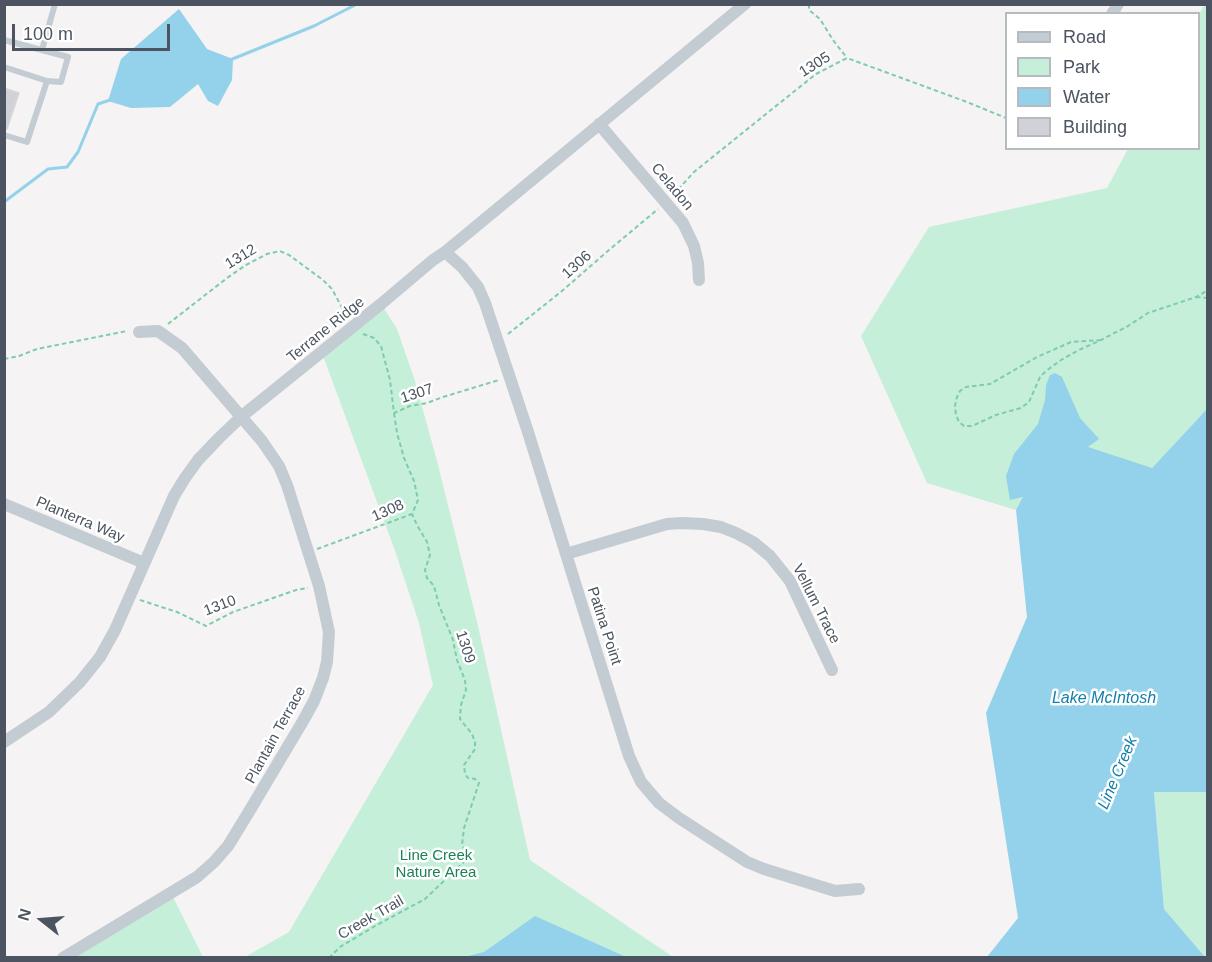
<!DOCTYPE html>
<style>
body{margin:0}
#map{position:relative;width:1212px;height:962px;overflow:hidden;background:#f5f3f3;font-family:Arial,sans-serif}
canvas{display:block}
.frame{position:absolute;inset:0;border:6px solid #4b5460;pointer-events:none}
.legend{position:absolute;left:1005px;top:12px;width:195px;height:138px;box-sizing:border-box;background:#fff;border:2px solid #b7bbbf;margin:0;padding:8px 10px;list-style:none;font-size:18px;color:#4b5460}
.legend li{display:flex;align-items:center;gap:12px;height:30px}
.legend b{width:30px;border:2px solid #b7bbbf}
.north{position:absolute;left:12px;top:890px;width:60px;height:60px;-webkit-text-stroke:4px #fff;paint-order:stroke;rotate:287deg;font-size:16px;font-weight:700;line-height:24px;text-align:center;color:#4b5460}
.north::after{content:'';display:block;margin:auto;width:21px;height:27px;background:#4b5460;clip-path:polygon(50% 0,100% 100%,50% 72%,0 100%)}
.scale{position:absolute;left:12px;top:24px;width:158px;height:27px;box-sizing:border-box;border:3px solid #4b5460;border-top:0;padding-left:8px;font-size:18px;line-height:21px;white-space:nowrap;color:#4b5460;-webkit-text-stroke:4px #fff;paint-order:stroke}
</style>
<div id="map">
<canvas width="1212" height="962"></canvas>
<div class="frame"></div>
<ul class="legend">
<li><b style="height:8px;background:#c4ccd3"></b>Road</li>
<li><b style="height:16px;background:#c5efd8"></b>Park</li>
<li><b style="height:16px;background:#94d1ea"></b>Water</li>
<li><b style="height:16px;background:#d0d2d7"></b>Building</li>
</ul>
<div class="north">N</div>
<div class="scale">100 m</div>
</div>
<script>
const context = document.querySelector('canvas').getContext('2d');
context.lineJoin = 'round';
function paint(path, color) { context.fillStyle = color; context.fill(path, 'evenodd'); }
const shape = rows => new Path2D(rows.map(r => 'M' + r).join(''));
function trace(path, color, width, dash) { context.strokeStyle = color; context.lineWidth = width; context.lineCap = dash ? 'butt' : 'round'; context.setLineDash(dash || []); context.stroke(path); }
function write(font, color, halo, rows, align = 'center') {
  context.font = font + ' Arial,sans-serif'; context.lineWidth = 5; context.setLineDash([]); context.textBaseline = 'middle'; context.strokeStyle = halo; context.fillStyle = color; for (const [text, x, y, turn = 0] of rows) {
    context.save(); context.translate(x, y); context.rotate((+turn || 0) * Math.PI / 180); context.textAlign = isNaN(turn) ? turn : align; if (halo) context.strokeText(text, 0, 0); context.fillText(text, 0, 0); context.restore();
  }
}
const green = shape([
 [1204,5,1207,5,1207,409,1152,468,1070,467,1016,510,927,483,861,336,929,227,1107,188,1128,149,1198,148,1199,15],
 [381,304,397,329,415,381,437,461,478,626,530,860,673,957,243,958,289,932,433,685,419,623,394,548,322,353],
 [1154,792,1207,792,1207,957,1205,957,1164,909],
 [171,893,203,957,63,958]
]);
const water = shape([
 [179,9,207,49,233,59,232,80,218,106,208,101,198,84,170,107,131,108,108,101,121,59],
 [1055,373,1062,377,1080,418,1099,439,1088,447,1152,468,1207,409,1207,792,1154,792,1164,909,1205,957,987,957,1018,918,986,713,1027,617,1016,510,1023,497,1010,500,1006,476,1014,454,1038,424,1045,400,1046,385,1050,375],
 [535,916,626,957,464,957,484,952]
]);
const stream = shape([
 [230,60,314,26,357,4],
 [4,202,48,169,67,167,78,152,98,104,110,100]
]);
const building = shape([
 [4,88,19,93,7,129,4,129,4,88]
]);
const path = shape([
 [809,4,809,10,820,19,833,40,847,58],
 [673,195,694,172,766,114,816,74,847,58,967,102,1006,118],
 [1196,297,1208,298],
 [168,324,227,278,246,265,267,254,280,251,289,255,323,280,332,289,347,317],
 [363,334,374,338,381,346,390,380,394,413,410,406,427,403,443,397,499,380],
 [508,334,562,291,609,250,658,209],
 [1101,340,1071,342,1037,357,990,384,966,387,960,391,957,397,955,406,956,415,959,422,964,426,972,426,996,415,1021,408,1029,402,1040,377,1046,371,1061,360,1079,350,1101,340,1128,326,1148,313,1196,297,1208,290],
 [4,359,19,356,37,349,127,331],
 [317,549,412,514,418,500,414,481,404,458,397,433,394,413],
 [140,600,177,612,206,626,233,612,296,590,308,588],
 [329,958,340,947,375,926,425,899,467,859,467,855,462,845,464,828,479,783,475,779,468,778,465,774,464,765,475,749,475,742,472,734,460,719,461,705,466,690,465,680,457,660,453,640,439,605,434,586,427,578,425,570,430,555,427,542,417,525,412,514]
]);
const lane = shape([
 [4,40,68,57,61,82,47,81],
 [42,50,55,4],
 [4,67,47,81,27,142,4,135]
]);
const street = shape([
 [1112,14,1118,4],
 [599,124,683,223,694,246,698,263,699,280],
 [445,252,462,267,478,287,485,303,528,432,629,756,641,782,659,803,679,818,747,862,764,869,835,891,859,889],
 [4,504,144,563],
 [566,554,667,524,682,523,703,524,721,527,736,533,753,542,770,556,790,581,832,670],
 [4,742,49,712,80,682,100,657,115,630,174,496,185,478,198,460,219,438,242,416,381,304,433,260,445,252,745,4],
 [63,958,197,877,214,862,228,846,250,810,303,721,314,701,323,678,327,662,329,632,319,586,287,485,279,466,262,441,182,348,158,331,139,332]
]);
const streetNames = [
 ["1305",815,65,-32],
 ["Celadon",672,187,50],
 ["1312",241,257,-31],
 ["1306",577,265,-42],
 ["Terrane Ridge",326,330,-39],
 ["1307",417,394,-18],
 ["1308",388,511,-24],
 ["Planterra Way",80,520,23],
 ["Vellum Trace",816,604,63],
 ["1310",220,606,-21],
 ["Patina Point",604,626,72],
 ["1309",465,647,72],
 ["Plantain Terrace",276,735,-61],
 ["Creek Trail",371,918,-30]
];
const parkNames = [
 ["Line Creek",436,856],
 ["Nature Area",436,873]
];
const waterNames = [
 ["Lake McIntosh",1104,699],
 ["Line Creek",1118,773,-67]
];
paint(green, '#c5efd8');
paint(water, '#94d1ea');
trace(stream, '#94d1ea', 3);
paint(building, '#d0d2d7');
trace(building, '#d7d8dd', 1.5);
trace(path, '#7eccac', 2, [4.5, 3]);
trace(lane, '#c4ccd3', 6);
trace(street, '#c4ccd3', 12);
write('15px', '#4b5460', '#fff', streetNames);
write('15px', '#1c8156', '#fff', parkNames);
write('italic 16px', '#137fab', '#fff', waterNames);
</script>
